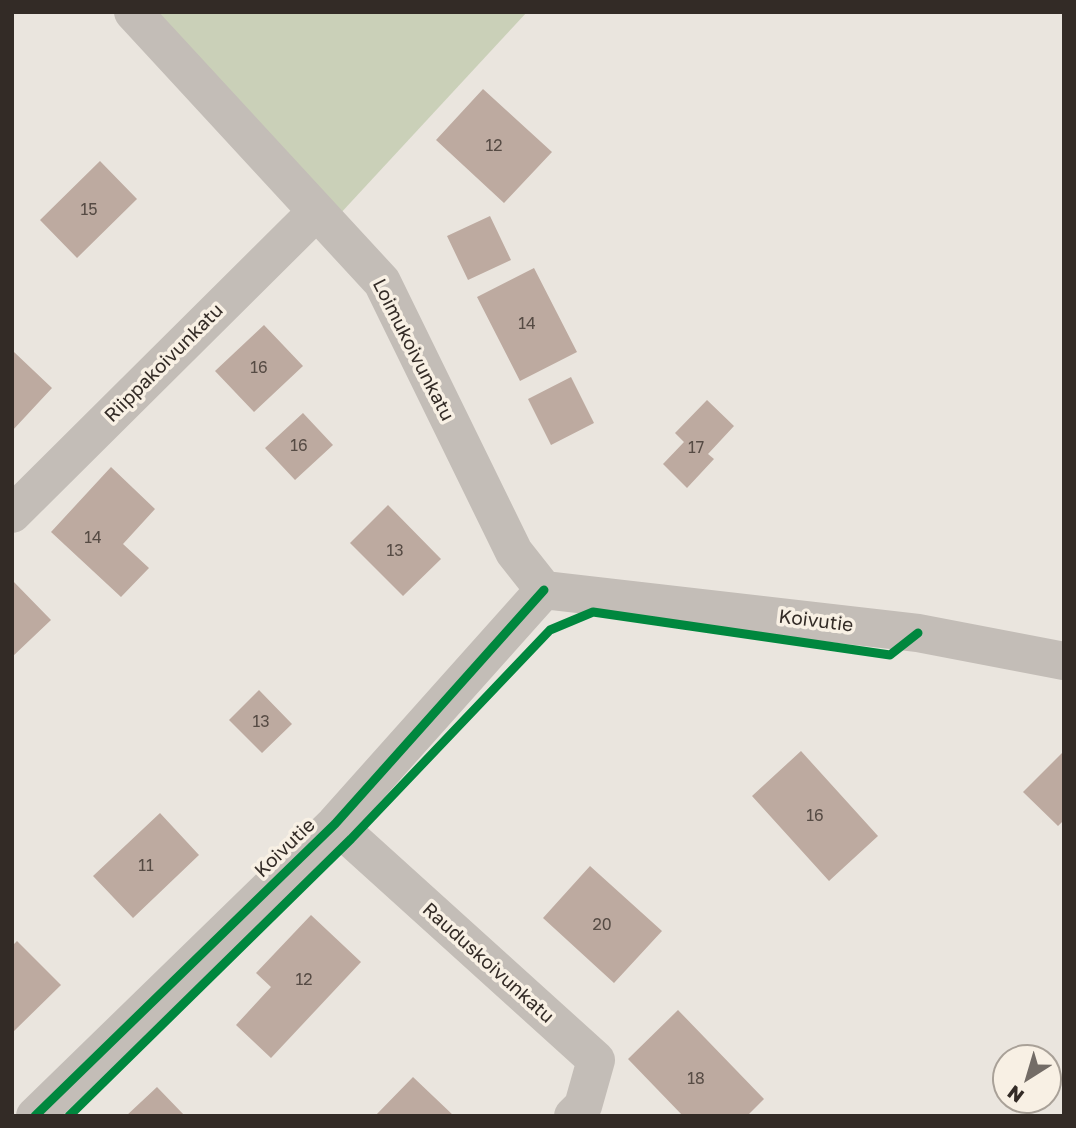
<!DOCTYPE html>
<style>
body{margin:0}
#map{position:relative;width:1076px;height:1128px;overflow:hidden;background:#eae5de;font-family:"Golos Text",sans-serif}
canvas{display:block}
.frame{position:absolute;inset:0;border:14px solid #332b26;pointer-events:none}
.north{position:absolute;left:992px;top:1044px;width:70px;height:70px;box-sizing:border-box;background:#f8f0e4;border:2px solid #a9a198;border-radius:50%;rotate:217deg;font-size:19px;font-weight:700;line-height:28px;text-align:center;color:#332b26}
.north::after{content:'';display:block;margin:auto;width:24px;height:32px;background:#736c66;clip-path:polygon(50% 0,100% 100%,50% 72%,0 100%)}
</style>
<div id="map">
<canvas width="1076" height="1128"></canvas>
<div class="frame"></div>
<div class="north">N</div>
</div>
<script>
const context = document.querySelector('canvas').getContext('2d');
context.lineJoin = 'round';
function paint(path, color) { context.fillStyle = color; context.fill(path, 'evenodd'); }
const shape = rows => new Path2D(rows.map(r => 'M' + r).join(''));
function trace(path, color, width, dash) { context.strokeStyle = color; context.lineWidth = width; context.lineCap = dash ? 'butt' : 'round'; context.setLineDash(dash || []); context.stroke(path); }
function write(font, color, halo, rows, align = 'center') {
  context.font = font + ' "Golos Text",sans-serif'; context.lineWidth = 7; context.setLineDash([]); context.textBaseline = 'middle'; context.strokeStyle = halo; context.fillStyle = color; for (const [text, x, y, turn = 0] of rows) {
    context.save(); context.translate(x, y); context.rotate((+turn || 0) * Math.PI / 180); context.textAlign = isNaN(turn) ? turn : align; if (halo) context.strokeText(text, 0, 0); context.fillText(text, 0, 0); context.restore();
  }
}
const green = shape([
 [153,12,527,12,339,215]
]);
const building = shape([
 [483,89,552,152,504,203,436,140],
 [100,161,137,199,77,258,40,220],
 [490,216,511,260,468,280,447,236],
 [534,268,577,352,520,381,477,297],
 [264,325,303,366,254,412,215,371],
 [14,352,52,388,12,431,12,354],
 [571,377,594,423,551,445,528,399],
 [707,400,734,426,708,454,714,459,687,488,663,464,684,442,675,433],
 [303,413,333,445,295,480,265,448],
 [111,467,155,509,123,544,149,568,121,597,51,532],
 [388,505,441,559,403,596,350,543],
 [12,580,51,620,12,657],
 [259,690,292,724,262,753,229,720],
 [801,751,878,836,829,881,752,796],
 [1064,751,1064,820,1058,826,1023,792],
 [160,813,199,855,133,918,93,876],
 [590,866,662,931,614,983,543,918],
 [311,915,361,962,271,1058,236,1025,271,987,256,973],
 [17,941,61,985,12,1033,12,946],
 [678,1010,764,1099,747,1116,683,1116,628,1059],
 [413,1077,454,1116,375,1116],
 [157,1087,185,1116,126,1116]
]);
const minor = shape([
 [133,12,382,282,514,552,544,590],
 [12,514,315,213],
 [544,590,918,633,1064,661],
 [335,824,596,1060,583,1106,573,1116],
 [35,1116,335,824,544,590]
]);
const cycleway = shape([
 [35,1116,335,824,544,590],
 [69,1116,351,839,550,630,593,612,890,655,918,633]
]);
const numberNames = [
 ["12",494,146],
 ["15",89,210],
 ["14",527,324],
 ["16",259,368],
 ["16",299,446],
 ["17",696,448],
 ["14",93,538],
 ["13",395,551],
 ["13",261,722],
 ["16",815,816],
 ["11",146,866],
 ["20",602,925],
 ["12",304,980],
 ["18",696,1079]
];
const streetNames = [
 ["Loimukoivunkatu",413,350,63],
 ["Riippakoivunkatu",164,363,-45],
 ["Koivutie",816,621,7],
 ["Koivutie",285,848,-44],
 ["Rauduskoivunkatu",488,963,42]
];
paint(green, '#cad0b8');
paint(building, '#bdaaa0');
trace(minor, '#c3bdb7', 38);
trace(cycleway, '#00873e', 9);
write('16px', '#564b44', null, numberNames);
write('19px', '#332b26', '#f8f0e4', streetNames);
</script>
